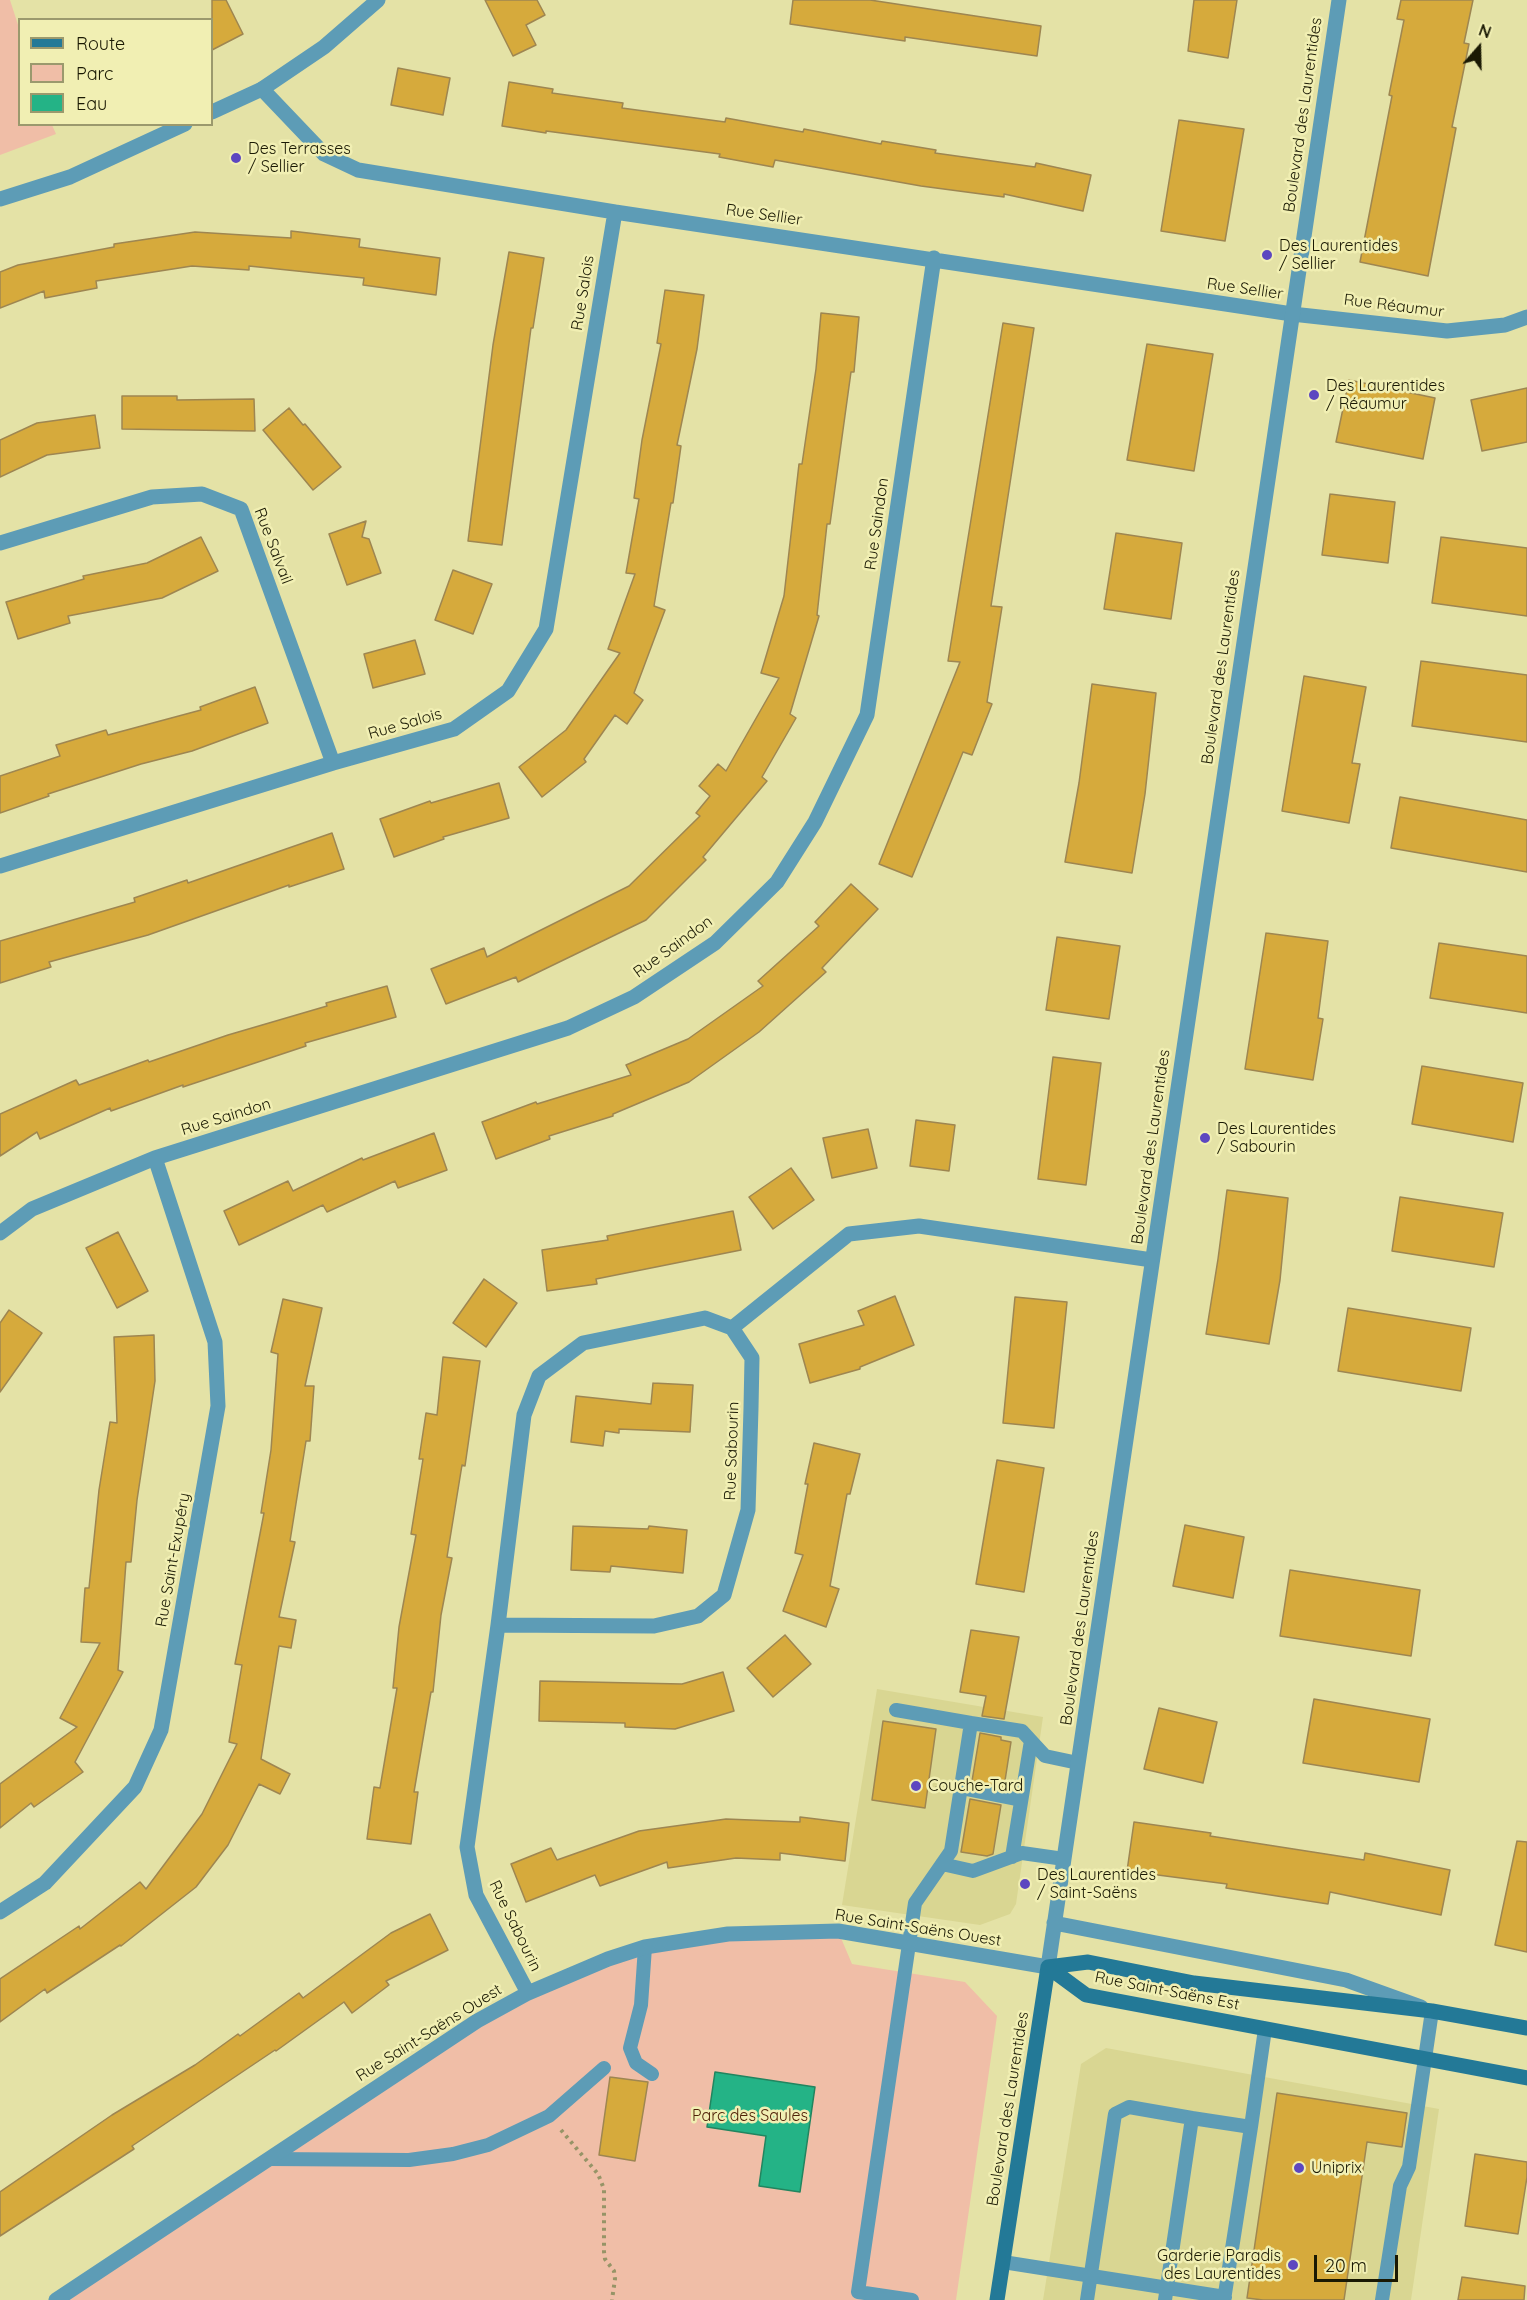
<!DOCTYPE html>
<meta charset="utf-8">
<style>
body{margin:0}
#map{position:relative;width:1527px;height:2300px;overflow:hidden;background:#e4e2a6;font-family:Quicksand,sans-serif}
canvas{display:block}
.legend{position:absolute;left:18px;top:18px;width:195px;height:108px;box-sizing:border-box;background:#f1efb3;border:2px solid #9b996d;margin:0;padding:8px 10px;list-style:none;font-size:18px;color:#1a1903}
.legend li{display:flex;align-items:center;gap:12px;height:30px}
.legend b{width:30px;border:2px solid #9b996d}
.north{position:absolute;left:1449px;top:18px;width:60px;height:60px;-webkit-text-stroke:4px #f1efb3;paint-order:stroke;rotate:20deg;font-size:16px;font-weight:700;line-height:24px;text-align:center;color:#1a1903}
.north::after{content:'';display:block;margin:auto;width:21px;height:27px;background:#1a1903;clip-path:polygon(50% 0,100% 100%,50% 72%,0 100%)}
.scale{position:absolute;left:1314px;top:2255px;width:84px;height:27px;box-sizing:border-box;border:3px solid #1a1903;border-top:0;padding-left:8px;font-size:18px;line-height:21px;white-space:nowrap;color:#1a1903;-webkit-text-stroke:4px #f1efb3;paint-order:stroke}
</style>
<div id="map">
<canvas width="1527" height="2300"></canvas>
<ul class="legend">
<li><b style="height:8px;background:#237997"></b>Route</li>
<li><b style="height:16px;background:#f0bea7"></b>Parc</li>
<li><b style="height:16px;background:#24b386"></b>Eau</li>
</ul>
<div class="north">N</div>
<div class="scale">20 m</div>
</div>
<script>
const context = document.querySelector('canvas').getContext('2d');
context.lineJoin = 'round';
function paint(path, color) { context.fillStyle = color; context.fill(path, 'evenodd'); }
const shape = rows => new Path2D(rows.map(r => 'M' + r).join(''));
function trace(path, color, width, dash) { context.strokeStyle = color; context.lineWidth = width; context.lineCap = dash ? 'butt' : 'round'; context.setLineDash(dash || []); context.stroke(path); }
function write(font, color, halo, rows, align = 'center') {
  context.font = font + ' Quicksand,sans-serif'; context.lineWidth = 5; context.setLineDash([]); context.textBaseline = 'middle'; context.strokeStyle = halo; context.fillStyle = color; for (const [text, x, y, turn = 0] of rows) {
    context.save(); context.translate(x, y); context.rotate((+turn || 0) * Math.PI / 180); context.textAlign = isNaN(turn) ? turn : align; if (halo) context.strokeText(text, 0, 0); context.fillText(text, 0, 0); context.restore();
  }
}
const built = shape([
 [877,1689,1043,1717,1016,1904,1010,1914,980,1925,842,1905],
 [1106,2048,1439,2109,1411,2300,1043,2300,1081,2064]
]);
const green = shape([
 [0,0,10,0,19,28,20,124,52,125,56,134,0,155],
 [838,1931,852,1964,965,1982,997,2016,956,2300,56,2300,477,2021,644,1947]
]);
const water = shape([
 [715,2072,815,2087,800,2192,759,2186,766,2136,707,2127,715,2072]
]);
const building = shape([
 [212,0,226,0,243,34,212,50,212,0],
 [485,0,537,0,545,15,526,25,536,45,513,56,485,0],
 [793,0,870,0,1041,26,1037,56,905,37,905,41,790,24,793,0],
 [1194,0,1237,0,1228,58,1188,51,1194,0],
 [1401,0,1473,0,1464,43,1469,44,1452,127,1456,128,1428,276,1360,262,1392,96,1389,95,1404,20,1397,19,1401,0],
 [398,68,450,78,443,115,391,105,398,68],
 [509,82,553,89,552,93,623,103,622,108,725,122,726,118,803,132,804,129,881,144,882,141,936,150,935,153,1035,167,1036,163,1091,175,1083,211,1004,194,1004,197,921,186,775,160,773,167,719,157,720,154,546,131,546,133,502,126,509,82],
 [1179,120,1244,129,1225,241,1161,231,1179,120],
 [291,231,360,239,359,247,440,258,436,295,363,285,364,278,249,266,249,270,192,266,96,281,97,288,45,298,44,291,0,308,0,272,18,265,114,247,114,244,195,232,291,238,291,231],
 [509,252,544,258,533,328,531,328,502,545,468,541,493,345,509,252],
 [665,290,704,295,697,349,677,445,681,446,673,503,671,503,654,606,665,610,634,693,643,700,627,724,615,715,584,759,586,762,542,797,519,767,566,730,620,653,608,649,635,574,626,573,639,499,634,498,642,440,661,344,657,343,665,290],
 [821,313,859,317,854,372,851,372,830,524,827,524,817,615,819,616,790,714,796,718,762,777,767,781,703,857,706,860,646,920,518,982,516,977,446,1004,431,969,484,948,487,957,629,886,700,816,696,813,710,796,699,786,718,764,726,771,779,678,761,673,784,596,799,464,802,464,816,369,821,313],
 [1003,323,1034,328,991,606,1002,607,987,702,992,704,972,755,963,752,912,877,879,864,960,662,948,661,1003,323],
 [1147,344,1213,354,1194,471,1127,460,1147,344],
 [1349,380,1435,398,1423,459,1336,442,1349,380],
 [1527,388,1527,442,1482,451,1471,400,1527,388],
 [122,396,177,396,177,400,254,399,255,431,122,429,122,396],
 [289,408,303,425,305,424,341,467,313,490,263,430,289,408],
 [95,415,100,448,47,455,0,477,0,440,37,423,95,415],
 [1330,494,1395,502,1388,563,1322,555,1330,494],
 [366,521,362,537,369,539,381,573,347,585,329,534,366,521],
 [1116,533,1182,543,1171,619,1104,609,1116,533],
 [201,537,218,571,162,598,68,616,70,623,18,639,6,602,84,579,83,576,147,563,201,537],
 [1441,537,1527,548,1527,616,1432,603,1441,537],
 [453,570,492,584,473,634,435,620,453,570],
 [415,640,425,674,373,688,364,654,415,640],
 [1421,661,1527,675,1527,742,1412,726,1421,661],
 [1304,676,1366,687,1352,763,1360,764,1349,823,1282,811,1304,676],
 [1092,684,1156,693,1145,794,1132,873,1065,862,1079,783,1092,684],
 [255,687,268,723,192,751,141,764,48,794,49,796,0,813,0,776,60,756,56,745,106,730,108,735,201,710,200,707,255,687],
 [499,783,509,818,443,837,444,839,394,857,380,819,430,801,431,803,499,783],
 [1400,797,1527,820,1527,872,1391,848,1400,797],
 [332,833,344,869,289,887,289,885,148,935,49,962,51,967,0,983,0,941,135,902,134,898,187,880,188,883,332,833],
 [851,884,878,909,822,968,826,972,759,1032,689,1082,613,1114,613,1116,549,1136,550,1139,496,1159,482,1122,536,1102,537,1104,631,1075,626,1065,688,1039,763,986,758,981,819,926,815,922,851,884],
 [1266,933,1328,941,1318,1018,1323,1019,1313,1080,1245,1069,1266,933],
 [1057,937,1120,946,1109,1019,1046,1010,1057,937],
 [1439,943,1527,956,1527,1013,1430,998,1439,943],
 [387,986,396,1017,305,1043,306,1046,183,1087,183,1085,111,1111,110,1108,40,1139,37,1132,0,1156,0,1114,76,1080,79,1085,148,1060,149,1062,228,1035,327,1006,326,1003,387,986],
 [1053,1057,1101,1063,1086,1185,1038,1179,1053,1057],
 [1422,1066,1523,1083,1513,1142,1412,1124,1422,1066],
 [916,1120,955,1125,949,1171,910,1166,916,1120],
 [868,1129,877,1168,832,1178,823,1138,868,1129],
 [434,1133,447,1170,398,1188,395,1181,327,1212,323,1205,239,1245,224,1211,288,1181,293,1191,362,1158,363,1160,434,1133],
 [791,1168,814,1200,773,1229,749,1197,791,1168],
 [1227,1190,1288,1198,1280,1280,1269,1344,1206,1334,1218,1259,1227,1190],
 [1400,1197,1503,1213,1494,1267,1392,1251,1400,1197],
 [733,1211,741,1250,596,1279,597,1284,547,1291,542,1250,608,1240,607,1236,733,1211],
 [118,1232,148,1291,117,1308,86,1248,118,1232],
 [484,1279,517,1303,486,1347,453,1323,484,1279],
 [895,1296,914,1345,860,1367,860,1369,810,1383,799,1344,864,1325,858,1311,895,1296],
 [1015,1297,1067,1302,1054,1428,1003,1423,1015,1297],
 [283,1299,322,1308,305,1386,314,1386,310,1441,306,1441,290,1541,295,1542,279,1617,296,1620,291,1648,279,1646,261,1759,290,1774,280,1794,259,1784,228,1845,196,1887,121,1946,120,1945,47,1993,45,1989,0,2022,0,1979,79,1926,80,1929,140,1882,146,1889,202,1814,237,1744,229,1742,242,1665,235,1664,264,1513,261,1513,271,1450,278,1354,271,1352,283,1299],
 [1348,1308,1471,1328,1461,1391,1338,1371,1348,1308],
 [9,1310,42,1333,0,1392,0,1323,9,1310],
 [154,1335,155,1381,137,1500,131,1562,126,1562,118,1670,123,1672,75,1762,83,1772,34,1807,31,1803,0,1828,0,1784,77,1727,60,1718,100,1643,81,1642,85,1588,89,1588,99,1490,110,1422,117,1423,114,1337,154,1335],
 [443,1357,480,1361,465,1466,462,1465,447,1557,452,1558,441,1615,433,1692,431,1692,414,1792,418,1792,411,1844,367,1839,374,1787,380,1788,397,1688,393,1688,399,1627,416,1535,411,1534,423,1459,419,1459,426,1413,437,1415,443,1357],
 [653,1383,693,1385,690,1432,619,1429,619,1433,605,1431,603,1446,571,1442,576,1396,651,1404,653,1383],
 [814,1443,860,1454,850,1494,847,1494,830,1586,839,1589,826,1627,783,1611,803,1555,795,1553,808,1484,805,1484,814,1443],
 [997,1460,1044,1468,1024,1592,976,1584,997,1460],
 [1185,1525,1244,1537,1233,1598,1173,1586,1185,1525],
 [573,1526,648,1529,649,1526,687,1530,683,1573,611,1566,610,1572,571,1570,573,1526],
 [1290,1570,1420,1590,1411,1656,1280,1636,1290,1570],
 [971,1630,1019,1637,1004,1719,982,1716,986,1696,960,1692,971,1630],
 [785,1635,811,1664,773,1697,747,1668,785,1635],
 [723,1672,734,1711,675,1729,625,1727,625,1723,539,1721,540,1681,682,1684,723,1672],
 [1314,1699,1430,1719,1419,1782,1303,1763,1314,1699],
 [1159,1708,1217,1722,1203,1783,1144,1769,1159,1708],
 [883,1721,936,1729,925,1808,872,1800,883,1721],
 [980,1733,1001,1737,1001,1740,1011,1742,1004,1787,972,1781,980,1733],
 [970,1799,1001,1805,993,1854,987,1856,961,1852,970,1799],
 [800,1817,849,1823,845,1861,780,1853,780,1860,736,1858,668,1868,667,1862,600,1886,595,1875,526,1902,511,1864,551,1848,557,1860,639,1831,726,1819,800,1822,800,1817],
 [1134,1822,1211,1833,1210,1836,1364,1860,1365,1853,1450,1870,1441,1915,1330,1892,1328,1904,1226,1888,1227,1884,1127,1871,1134,1822],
 [1517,1841,1527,1842,1527,1952,1495,1945,1517,1841],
 [430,1914,448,1950,386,1981,389,1985,352,2013,344,2002,276,2051,275,2050,132,2146,134,2149,0,2236,0,2192,112,2115,195,2065,238,2034,240,2036,299,1993,303,1998,391,1933,430,1914],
 [610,2077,648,2082,635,2161,599,2155,610,2077],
 [1277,2093,1407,2113,1402,2147,1367,2142,1344,2300,1263,2300,1247,2298,1277,2093],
 [1475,2154,1527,2162,1527,2177,1518,2234,1465,2226,1475,2154],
 [1462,2277,1525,2286,1524,2300,1458,2300,1462,2277]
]);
const path = shape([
 [928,1787,942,1789],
 [561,2130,598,2174,604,2189,604,2252,605,2259,614,2271,615,2279,612,2300]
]);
const service = shape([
 [896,1710,971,1723],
 [961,1788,1021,1800],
 [1012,1857,1031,1741],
 [942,1864,973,1871,1022,1853,1064,1859],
 [645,1947,641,2005,630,2048,636,2063,652,2074],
 [270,2159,409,2160,453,2154,488,2145,549,2116,604,2068],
 [1003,2262,1225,2297],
 [912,2300,858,2292,915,1903,951,1851,971,1723,1022,1731,1045,1756,1078,1763],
 [1087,2300,1115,2114,1129,2107,1192,2118],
 [1165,2300,1192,2118,1251,2127,1265,2029],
 [1224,2300,1251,2127],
 [1382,2300,1400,2186,1409,2167,1432,2011]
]);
const minor = shape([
 [262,89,324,154,358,170,615,212,1292,314,1447,331,1505,325,1527,317],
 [0,543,152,497,202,494,241,509,333,763],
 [0,866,333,763,454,729,508,691,546,629,615,212],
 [0,1233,32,1209,155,1158,568,1028,634,997,715,943,777,882,815,822,867,715,934,258],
 [498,1625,524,1415,539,1376,583,1343,705,1318,732,1328],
 [0,1912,45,1883,135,1787,161,1730,218,1406,215,1342,155,1158],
 [528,1993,476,1895,467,1847,498,1625,654,1626,698,1616,724,1595,748,1510,751,1408,752,1358,732,1328,849,1234,919,1226,1152,1260],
 [56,2300,477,2021,528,1993,608,1959,645,1947,728,1934,838,1931,1048,1967]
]);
const tertiary = shape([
 [212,112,262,89,324,47,378,0],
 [0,199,70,177,185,124],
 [1054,1923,1346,1980,1421,2007],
 [1048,1967,1339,0]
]);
const secondary = shape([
 [1048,1967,1086,1995,1527,2078],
 [1048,1967,1088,1962,1194,1983,1432,2011,1527,2028],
 [997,2300,1048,1967]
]);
const markers = [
 [236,158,6,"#5d47c0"],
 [1267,255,6,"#5d47c0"],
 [1314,395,6,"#5d47c0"],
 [1205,1138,6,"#5d47c0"],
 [916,1786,6,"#5d47c0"],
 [1025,1884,6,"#5d47c0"],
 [1299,2168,6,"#5d47c0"],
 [1293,2265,6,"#5d47c0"]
];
const streetNames = [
 ["Boulevard des Laurentides",1303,115,-82],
 ["Rue Sellier",764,215,8],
 ["Rue Sellier",1245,289,8],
 ["Rue Salois",583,293,-81],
 ["Rue Réaumur",1394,306,7],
 ["Rue Saindon",877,524,-82],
 ["Rue Salvail",273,546,69],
 ["Boulevard des Laurentides",1221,667,-82],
 ["Rue Salois",405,724,-16],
 ["Rue Saindon",673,947,-36],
 ["Rue Saindon",226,1117,-17],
 ["Boulevard des Laurentides",1151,1147,-82],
 ["Rue Sabourin",732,1451,-88],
 ["Rue Saint-Exupéry",173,1560,-80],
 ["Boulevard des Laurentides",1080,1628,-82],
 ["Rue Sabourin",515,1926,64],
 ["Rue Saint-Saëns Ouest",918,1928,9],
 ["Rue Saint-Saëns Est",1167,1991,11],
 ["Rue Saint-Saëns Ouest",429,2033,-32],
 ["Boulevard des Laurentides",1008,2109,-81]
];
const poiNames = [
 ["Des Terrasses",248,149],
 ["/ Sellier",248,167],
 ["Des Laurentides",1279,246],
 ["/ Sellier",1279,264],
 ["Des Laurentides",1326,386],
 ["/ Réaumur",1326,404],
 ["Des Laurentides",1217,1129],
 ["/ Sabourin",1217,1147],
 ["Couche-Tard",928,1786],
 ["Des Laurentides",1037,1875],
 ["/ Saint-Saëns",1037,1893],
 ["Uniprix",1311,2168],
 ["Garderie Paradis",1281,2256,"right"],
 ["des Laurentides",1281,2274,"right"]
];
const parkNames = [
 ["Parc des Saules",750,2116]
];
paint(built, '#d9d692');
paint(green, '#f0bea7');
paint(water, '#24b386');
trace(water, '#21855f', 1.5);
paint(building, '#d6aa3c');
trace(building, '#9e8651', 1.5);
trace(path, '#969467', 4, [3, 4.5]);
trace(service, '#5d9cb6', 14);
trace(minor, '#5d9cb6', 15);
trace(tertiary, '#5d9cb6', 15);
trace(secondary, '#237997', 15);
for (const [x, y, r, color] of markers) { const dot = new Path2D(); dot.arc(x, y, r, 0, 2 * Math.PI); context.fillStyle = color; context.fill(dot); trace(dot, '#f1efb3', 2); }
write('16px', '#1a1903', '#f1efb3', streetNames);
write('16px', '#1a1903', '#f1efb3', poiNames, 'left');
write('16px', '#502208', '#f1efb3', parkNames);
</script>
